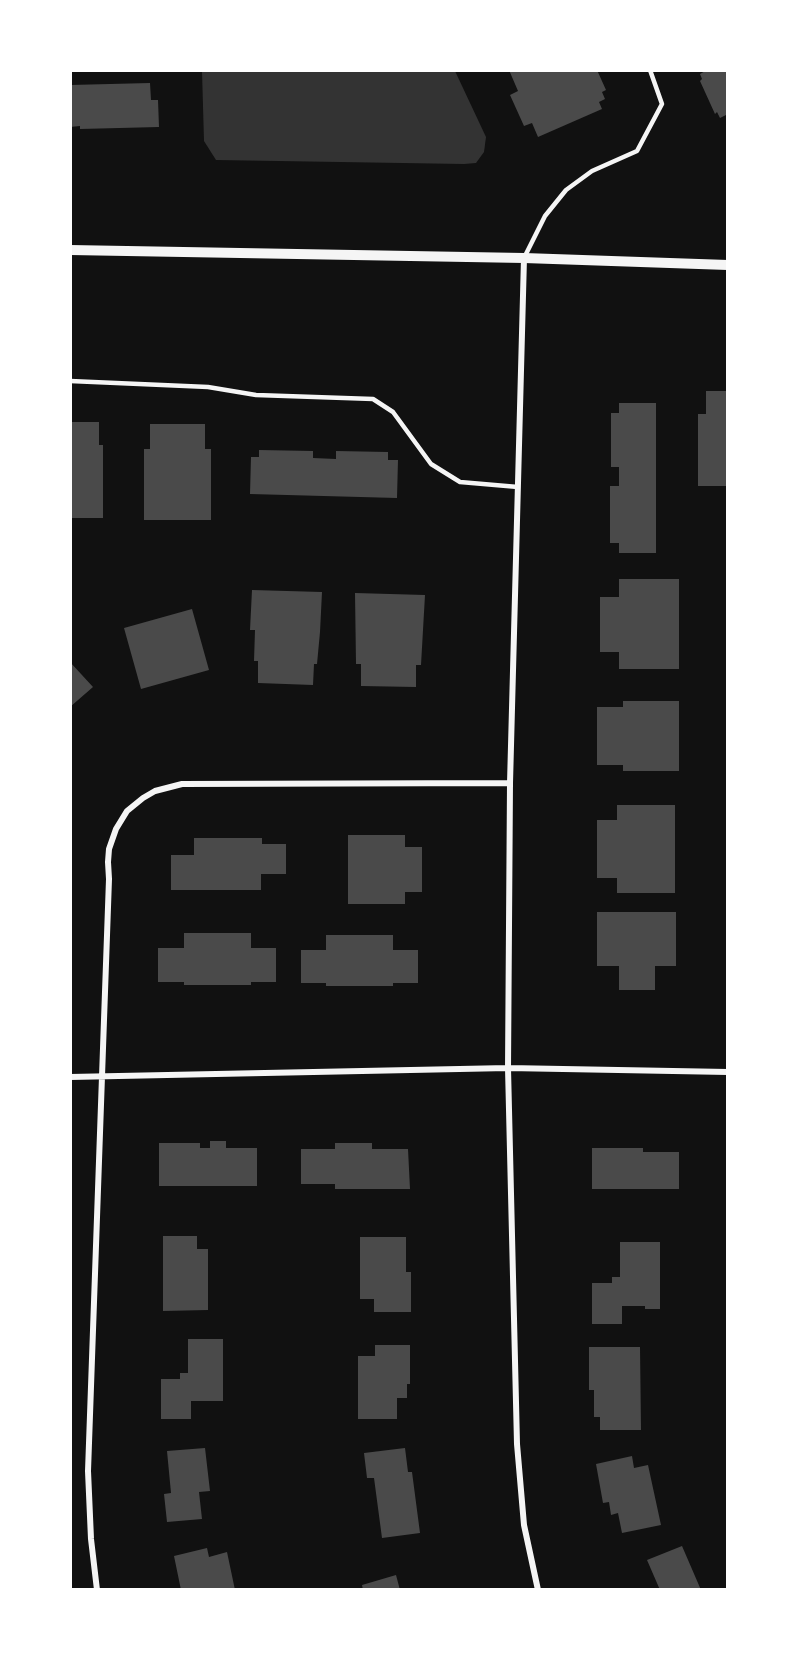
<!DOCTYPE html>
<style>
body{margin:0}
#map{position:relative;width:798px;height:1660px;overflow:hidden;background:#111;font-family:"Source Sans 3",sans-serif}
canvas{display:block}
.frame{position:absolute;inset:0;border:72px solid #fff;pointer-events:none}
</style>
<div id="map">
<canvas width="798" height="1660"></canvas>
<div class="frame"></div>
</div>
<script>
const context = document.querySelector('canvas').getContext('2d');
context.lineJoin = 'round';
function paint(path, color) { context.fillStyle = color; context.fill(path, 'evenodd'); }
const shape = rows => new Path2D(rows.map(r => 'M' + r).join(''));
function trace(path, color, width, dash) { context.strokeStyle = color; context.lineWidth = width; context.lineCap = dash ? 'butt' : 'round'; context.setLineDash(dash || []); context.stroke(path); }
const water = shape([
 [202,71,455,71,486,137,484,152,476,163,464,164,216,160,204,141]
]);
const building = shape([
 [509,70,597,70,606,90,602,92,605,99,599,102,602,109,538,137,532,123,524,126,510,95,518,91],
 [707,70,728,70,728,119,726,115,720,118,717,112,715,114,700,81,702,79,700,74],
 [150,83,151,100,158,100,159,127,80,129,80,126,70,127,70,85],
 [706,391,728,391,728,486,698,486,698,414,706,414],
 [619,403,656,403,656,553,619,553,619,543,610,543,610,486,619,486,619,467,611,467,611,413,619,413],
 [70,422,99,422,99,445,103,445,103,518,70,518],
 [150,424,205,424,205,449,211,449,211,520,144,520,144,449,150,449],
 [259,450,313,451,313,458,336,459,336,451,388,452,388,460,398,460,397,498,250,494,251,457,259,457],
 [619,579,679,579,679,669,619,669,619,652,600,652,600,597,619,597],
 [252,590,322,592,320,632,317,664,314,664,313,685,258,683,258,661,254,661,255,630,250,630],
 [355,593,425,595,421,665,416,665,416,687,361,686,361,664,356,664],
 [192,609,209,670,141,689,124,628],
 [70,662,93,687,70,707],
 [623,701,679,701,679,771,623,771,623,765,597,765,597,707,623,707],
 [617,805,675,805,675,893,617,893,617,878,597,878,597,820,617,820],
 [348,835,405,835,405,847,422,847,422,892,405,892,405,904,348,904],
 [194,838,262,838,262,844,286,844,286,874,261,874,261,890,171,890,171,855,194,855],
 [597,912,676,912,676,966,655,966,655,990,619,990,619,966,597,966],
 [184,933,251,933,251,948,276,948,276,982,251,982,251,985,184,985,184,982,158,982,158,948,184,948],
 [326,935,393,935,393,950,418,950,418,983,393,983,393,986,326,986,326,983,301,983,301,950,326,950],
 [210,1141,226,1141,226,1148,257,1148,257,1186,159,1186,159,1143,200,1143,200,1148,210,1148],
 [335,1143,372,1143,372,1149,408,1149,410,1189,335,1189,335,1184,301,1184,301,1149,335,1149],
 [592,1148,643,1148,643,1152,679,1152,679,1189,592,1189],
 [163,1236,197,1236,197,1249,208,1249,208,1310,163,1311],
 [360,1237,406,1237,406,1272,411,1272,411,1312,374,1312,374,1299,360,1299],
 [620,1242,660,1242,660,1309,645,1309,645,1306,622,1306,622,1324,592,1324,592,1283,612,1283,612,1277,620,1277],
 [188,1339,223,1339,223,1401,191,1401,191,1419,161,1419,161,1379,180,1379,180,1373,188,1373],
 [375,1345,410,1345,410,1384,407,1384,407,1398,397,1398,397,1419,358,1419,358,1356,375,1356],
 [589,1347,640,1347,641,1430,600,1430,600,1417,594,1417,594,1390,589,1390],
 [205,1448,210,1491,199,1492,202,1519,167,1522,164,1494,171,1493,167,1451],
 [405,1448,408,1472,412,1472,420,1533,382,1538,374,1478,367,1478,364,1453],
 [632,1456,634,1468,648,1465,661,1525,622,1533,618,1513,611,1515,609,1502,603,1503,596,1464],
 [682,1546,701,1590,660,1590,647,1560],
 [207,1548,209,1557,227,1552,235,1590,181,1590,174,1556],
 [396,1575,400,1590,363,1590,362,1585]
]);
const service = shape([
 [524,258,545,216,566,190,592,171,637,151,662,104,650,70],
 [70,381,208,387,256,395,373,399,393,412,431,464,460,482,518,487]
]);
const minor = shape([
 [524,258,510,783,508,1068,517,1444,524,1525,538,1590],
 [70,1077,508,1068,728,1072],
 [97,1590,91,1539,88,1471,109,879,108,862,109,849,116,829,127,811,143,798,155,791,182,784,510,783]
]);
const tertiary = shape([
 [70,250,524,258,728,265]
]);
paint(water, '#333');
paint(building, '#4a4a4a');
trace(service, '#f5f5f5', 4.5);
trace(minor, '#f5f5f5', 6);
trace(tertiary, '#f5f5f5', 10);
</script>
